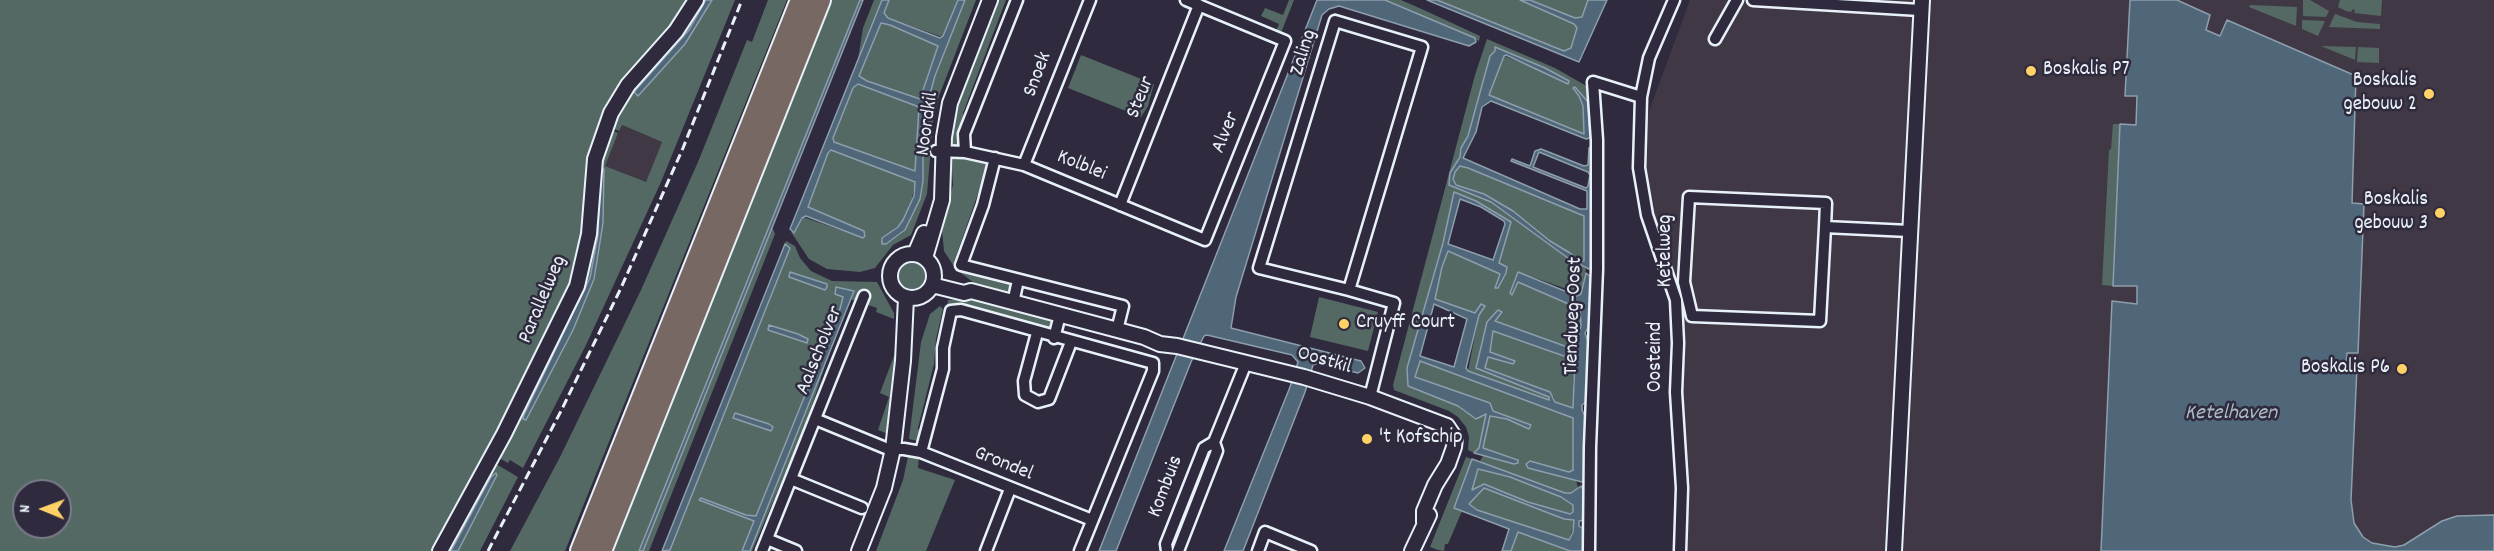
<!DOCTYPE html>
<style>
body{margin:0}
#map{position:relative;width:2494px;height:551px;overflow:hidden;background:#2f2a3d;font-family:Dekko,sans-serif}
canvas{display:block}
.north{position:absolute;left:12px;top:479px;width:60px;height:60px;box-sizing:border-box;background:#2f2a3d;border:2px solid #797a88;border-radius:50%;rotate:271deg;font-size:16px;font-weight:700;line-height:24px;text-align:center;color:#e8f1f8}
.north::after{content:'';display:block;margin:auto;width:21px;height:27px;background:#ffd166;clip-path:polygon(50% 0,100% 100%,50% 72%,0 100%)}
</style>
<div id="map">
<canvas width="2494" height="551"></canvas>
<div class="north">N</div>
</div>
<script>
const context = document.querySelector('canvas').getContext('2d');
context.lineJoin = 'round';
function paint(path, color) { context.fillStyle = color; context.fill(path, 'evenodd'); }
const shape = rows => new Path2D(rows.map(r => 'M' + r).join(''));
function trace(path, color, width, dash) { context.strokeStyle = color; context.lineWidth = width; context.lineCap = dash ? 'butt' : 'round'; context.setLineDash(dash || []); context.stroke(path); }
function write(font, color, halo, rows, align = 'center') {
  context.font = font + ' Dekko,sans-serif'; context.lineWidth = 5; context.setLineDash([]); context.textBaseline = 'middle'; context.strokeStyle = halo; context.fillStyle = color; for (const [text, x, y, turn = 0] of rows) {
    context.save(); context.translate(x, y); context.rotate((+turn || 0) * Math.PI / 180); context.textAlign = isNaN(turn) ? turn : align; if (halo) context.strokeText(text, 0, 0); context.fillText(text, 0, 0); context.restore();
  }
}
const built = shape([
 [1690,0,2494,0,2494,551,1676,551,1677,295,1645,179,1646,119],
 [621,125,662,142,646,183,605,166]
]);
const green = shape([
 [0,0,691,0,683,14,610,105,580,261,559,316,435,551,0,551],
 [24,491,60,491,60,527,24,527],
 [700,0,706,0,689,30,634,92,685,44,712,0,735,0,661,182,586,345,523,468,510,460,508,463,499,458,501,453,560,332,609,129,618,133,605,166,646,182,662,142,622,125,619,131,610,127,618,108],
 [768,0,787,0,565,551,510,551,560,457,641,290,698,162,747,40,752,42],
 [829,0,860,0,639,551,611,551],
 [874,0,882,0,858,59,863,28],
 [889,0,958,0,942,37,889,18,884,14],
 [965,0,976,0,939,96,933,122,927,194,911,235,893,245,875,268,860,272,827,269,809,259,791,232,794,233,803,217,863,238,866,234,808,207,828,153,833,150,915,182,911,205,901,224,881,239,886,244,901,234,905,230,922,191,923,132,931,88],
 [998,0,1006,0,963,113,964,118,960,131,959,146,951,144,952,121,959,100],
 [1289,0,1294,0,1281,33,1276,31,1279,24,1261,16,1265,8,1283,15],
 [1384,0,1401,0,1426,11,1480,36,1479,41],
 [1437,0,1520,0,1574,24,1577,28,1571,48,1564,51],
 [1530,0,1588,0,1582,17,1575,18],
 [2303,0,2310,0,2329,11,2326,17,2303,16],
 [2340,0,2382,0,2381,16,2354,13,2355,10,2353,9,2351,12,2346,11,2338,7],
 [2250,5,2297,7,2296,26,2249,7],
 [2335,14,2357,22,2380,24,2380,29,2329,27],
 [2302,20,2325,21,2318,36,2302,29],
 [881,23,890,25,938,46,920,99,867,81,859,76],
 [1487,39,1555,68,1590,88,1594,137,1590,138,1588,102,1573,89,1579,96,1583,106,1584,134,1489,95,1504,56,1542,71,1545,68,1495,47,1496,51,1490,56,1468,136,1461,148,1460,157,1450,173,1449,181,1491,202,1572,261,1574,257,1570,253,1550,241,1513,211,1484,194,1456,185,1453,179,1455,172,1460,166,1468,168,1584,216,1584,261,1579,264,1586,269,1581,294,1518,272,1510,293,1518,282,1580,309,1581,325,1576,348,1573,349,1494,321,1498,310,1481,352,1477,368,1550,397,1549,400,1468,371,1479,315,1485,306,1475,313,1435,299,1442,267,1447,251,1500,274,1495,287,1506,273,1499,263,1511,222,1476,201,1454,193,1443,243,1411,357,1408,384,1408,386,1458,406,1476,419,1486,414,1479,448,1474,453,1468,450,1469,437,1466,427,1458,417,1449,411,1394,390,1393,385,1475,75],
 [2321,46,2356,47,2355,60],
 [2358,47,2379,48,2379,63,2357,62],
 [1081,55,1154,84,1148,106,1141,117,1068,88],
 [857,84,919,107,916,168,914,171,835,143,833,138,853,88],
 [2113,124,2120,124,2113,286,2102,285,2109,150,2111,149],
 [951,156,990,159,953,265,944,251,942,230,953,185],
 [772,226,775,234,649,551,643,551],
 [786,241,795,246,800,258,811,271,832,281,877,282,894,313,894,319,876,312,877,308,847,298,805,427,752,551,665,551,745,353],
 '899 276a13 13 0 1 1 26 0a13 13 0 1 1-26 0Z',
 [960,265,966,274,1009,285,1010,293,973,282,958,271],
 [1319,297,1378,312,1368,351,1310,337],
 [967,299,1051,321,1050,327,1047,329,1028,325,1028,321,966,304,964,308,951,309,947,306,948,300],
 [940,306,943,309,936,339,934,364,918,428,920,434,918,441,909,439,921,342,930,314],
 [1493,330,1575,361,1573,385,1579,405,1573,408,1555,402,1554,397,1485,368,1488,357,1514,361,1490,352],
 [898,345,898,350,888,434,878,430,889,397,880,393],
 [1420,361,1573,418,1573,470,1569,472,1530,461,1527,464,1528,468,1576,480,1578,488,1571,493,1565,493,1483,464,1480,461,1484,454,1514,464,1518,459,1483,448,1490,415,1507,419,1529,428,1531,425,1492,411,1490,403,1415,377],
 [909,452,919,457,918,468,955,480,926,551,876,551,903,480],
 [1466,457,1472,459,1470,466,1454,508,1462,511,1448,544,1445,544,1444,551,1438,550,1430,547],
 [496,464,518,477,480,551,458,551,497,474,451,551,445,551],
 [1478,469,1510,477,1561,497,1573,505,1573,512,1570,514,1528,502,1484,484,1472,491],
 [1484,488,1564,519,1575,520,1569,540,1477,510,1468,504],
 [1518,532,1570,551,1511,551]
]);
const water = shape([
 [706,0,712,0,685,44,638,96,634,92,689,30,706,0],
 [860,0,863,0,643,551,639,551,860,0],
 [882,0,889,0,884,13,888,18,940,38,943,36,958,0,965,0,935,76,926,108,923,132,923,181,920,199,905,230,886,244,882,244,882,238,898,227,903,220,914,196,915,182,831,150,828,153,808,207,864,231,865,236,863,238,806,216,802,218,794,233,790,229,882,0],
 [881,23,890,25,938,46,920,99,867,81,859,76,881,23],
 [858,84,919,107,915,171,834,142,833,138,853,88,858,84],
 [1317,0,1385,0,1475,38,1476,42,1469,46,1339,6,1329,9,1322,15,1236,297,1231,328,1361,361,1365,368,1358,373,1318,363,1313,365,1305,392,1243,551,1224,551,1290,387,1298,362,1292,355,1207,335,1204,336,1191,362,1116,551,1099,551,1317,0],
 [1427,0,1437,0,1564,51,1571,48,1577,28,1574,24,1520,0,1530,0,1575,18,1582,17,1588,0,1607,0,1579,62,1427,0],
 [2130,0,2177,0,2210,15,2206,30,2220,36,2227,20,2356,76,2352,203,2364,204,2358,353,2347,353,2346,366,2357,367,2351,500,2354,523,2363,537,2372,543,2395,547,2404,545,2442,521,2457,516,2494,515,2494,551,2101,551,2112,301,2137,304,2137,286,2113,286,2120,124,2136,125,2137,96,2125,96,2130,0],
 [1495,47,1545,68,1569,81,1568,84,1506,55,1504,56,1489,95,1584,134,1583,106,1579,96,1573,88,1575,87,1588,102,1590,138,1586,139,1491,101,1482,107,1476,132,1463,158,1580,209,1587,209,1587,191,1511,161,1512,159,1530,166,1535,151,1541,149,1584,166,1588,165,1589,148,1591,147,1594,149,1592,266,1589,269,1579,264,1580,261,1584,261,1584,216,1468,168,1460,166,1455,172,1453,179,1456,185,1484,194,1513,211,1550,241,1570,253,1574,256,1572,261,1491,202,1449,185,1450,173,1460,157,1461,148,1468,136,1490,56,1495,51,1495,47],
 [1539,152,1588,172,1590,175,1588,186,1586,188,1533,167,1539,152],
 [600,169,604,169,603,223,594,279,573,330,526,420,523,419,524,415,590,278,598,235,600,169],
 [1454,192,1476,201,1511,222,1499,263,1507,267,1506,273,1498,288,1495,288,1500,274,1448,251,1442,267,1435,299,1475,313,1481,304,1485,306,1479,315,1466,368,1468,371,1549,400,1549,397,1476,368,1487,322,1498,310,1502,312,1495,321,1573,349,1576,348,1581,325,1580,309,1518,282,1512,295,1510,293,1518,272,1577,296,1581,294,1586,273,1592,278,1590,324,1585,333,1589,345,1586,402,1582,405,1582,410,1586,418,1585,480,1582,482,1528,468,1526,464,1530,461,1569,472,1573,470,1573,418,1420,361,1415,377,1490,403,1493,411,1531,425,1529,429,1507,419,1490,416,1483,448,1518,460,1518,463,1514,464,1474,453,1479,448,1486,414,1476,419,1458,406,1408,386,1407,368,1443,243,1454,192],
 [1460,199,1481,207,1504,221,1505,224,1493,260,1448,244,1460,199],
 [1434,304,1467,319,1454,367,1420,356,1434,304],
 [1493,331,1575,360,1573,408,1555,402,1550,392,1485,368,1488,357,1513,364,1515,361,1490,352,1493,331],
 [785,244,790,248,670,550,662,551,785,244],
 [790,272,827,284,827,287,825,290,789,277,790,272],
 [836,287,854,291,750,551,742,551,754,521,699,500,701,498,746,515,756,516,840,309,843,297,835,294,836,287],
 [769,325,798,334,808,339,807,343,768,330,769,325],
 [735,413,769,424,773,427,771,431,733,418,735,413],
 [1472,459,1565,493,1571,493,1581,486,1585,492,1586,512,1584,520,1579,521,1579,526,1585,530,1585,551,1570,551,1518,532,1511,551,1502,551,1509,529,1454,508,1472,459],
 [1478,469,1510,477,1561,497,1573,505,1573,512,1570,514,1528,502,1484,484,1472,490,1478,469],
 [1484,488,1564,519,1574,520,1573,532,1569,540,1477,510,1469,504,1484,488],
 [496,473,497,475,458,551,451,551,491,477,496,473]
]);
const minor = shape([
 [1674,0,1649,58,1641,97,1639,168,1647,215,1676,300,1678,343,1676,392,1682,488,1680,551],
 [1753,0,1920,10],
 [1335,21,1422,47,1349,290,1259,268,1335,21],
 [1715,39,1737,0],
 [936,151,965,152,1024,165,1205,240,1285,41,1186,0],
 [965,152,964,134,1017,0],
 [995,158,983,205,961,265,1123,306,1117,330],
 [1024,165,1090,0],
 [1120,205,1199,5],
 [1825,227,1820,321,1692,316,1684,282,1689,197,1826,203,1825,227,1909,231],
 [1349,290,1394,303,1370,397],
 [1013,303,1018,280],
 [1037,333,1024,381,1025,395,1038,402,1049,399,1071,342],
 [1054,338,1060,315],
 [815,419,888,449,904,449,921,452,1092,520],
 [921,452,943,369,943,348,951,311,961,310,1153,363,1153,371,1080,551],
 [791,479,862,508],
 [767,539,796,551],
 [762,551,864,296],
 [986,551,1010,489],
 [1167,551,1166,544,1204,448,1214,442,1246,363],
 [1178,551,1217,451,1214,442],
 [1258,551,1265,532,1311,551],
 [1589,551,1590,447,1597,269,1597,140,1593,82,1641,97]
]);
const tertiary = shape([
 '890 276a22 22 0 1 1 44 0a22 22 0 1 1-44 0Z',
 [915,254,924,233],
 [925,258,942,200,944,137,950,103,990,0],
 [932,285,964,293,971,291,1144,337,1160,344,1177,346,1304,377,1370,397,1447,426,1455,438,1454,447,1448,464,1435,485,1424,511,1424,522],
 [440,551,504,434,577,286,589,234,595,159,611,113,628,85,676,31,696,0],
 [859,551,884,488,893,449,903,361,906,298],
 [1412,551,1429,515],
 [1894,551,1922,0]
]);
const motorway = shape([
 [581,551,801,0],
 [601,551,820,0]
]);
const rail = shape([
 [488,551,561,411,621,288,683,148,742,0]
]);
const markers = [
 [2031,71,6,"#ffd166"],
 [2429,94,6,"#ffd166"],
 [2440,213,6,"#ffd166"],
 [1344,324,6,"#ffd166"],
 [2402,369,6,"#ffd166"],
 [1367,439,6,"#ffd166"]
];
const streetNames = [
 ["Zaling",1305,53,-73],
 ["Snoek",1039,75,-69],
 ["Steur",1142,98,-68],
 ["Noordkil",929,124,-82],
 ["Alver",1227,133,-68],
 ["Kolblei",1081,167,22],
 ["Ketelweg",1667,251,-90],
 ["Parallelweg",544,300,-67],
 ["Tiendweg-Oost",1575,316,-88],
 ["Aalscholver",821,351,-68],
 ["Oosteind",1657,357,-90],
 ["Oostkil",1324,362,16],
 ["Grondel",1003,465,22],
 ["Kombuis",1167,487,-69]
];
const poiNames = [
 ["Boskalis P7",2043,71],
 ["Boskalis",2417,82,"right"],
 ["gebouw 2",2417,106,"right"],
 ["Boskalis",2428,201,"right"],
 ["gebouw 3",2428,225,"right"],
 ["Cruyff Court",1356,324],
 ["Boskalis P6",2390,369,"right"],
 ["'t Kofschip",1379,439]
];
const waterNames = [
 ["Ketelhaven",2231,415]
];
paint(built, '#403945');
paint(green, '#546964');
paint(water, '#50677a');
trace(water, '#8d9eac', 1.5);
trace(minor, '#e8f1f8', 15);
trace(tertiary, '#e8f1f8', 18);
trace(motorway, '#e8f1f8', 24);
trace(minor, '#2f2a3d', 10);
trace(tertiary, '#2f2a3d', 14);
trace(motorway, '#776864', 20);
trace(rail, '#e8f1f8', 3, [9, 4.5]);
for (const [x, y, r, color] of markers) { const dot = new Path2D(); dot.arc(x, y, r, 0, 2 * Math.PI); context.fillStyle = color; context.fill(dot); trace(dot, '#2f2a3d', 2); }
write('21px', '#e8f1f8', '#2f2a3d', streetNames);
write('21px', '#e8f1f8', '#2f2a3d', poiNames, 'left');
write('italic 22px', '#abbac6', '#2f2a3d', waterNames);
</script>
